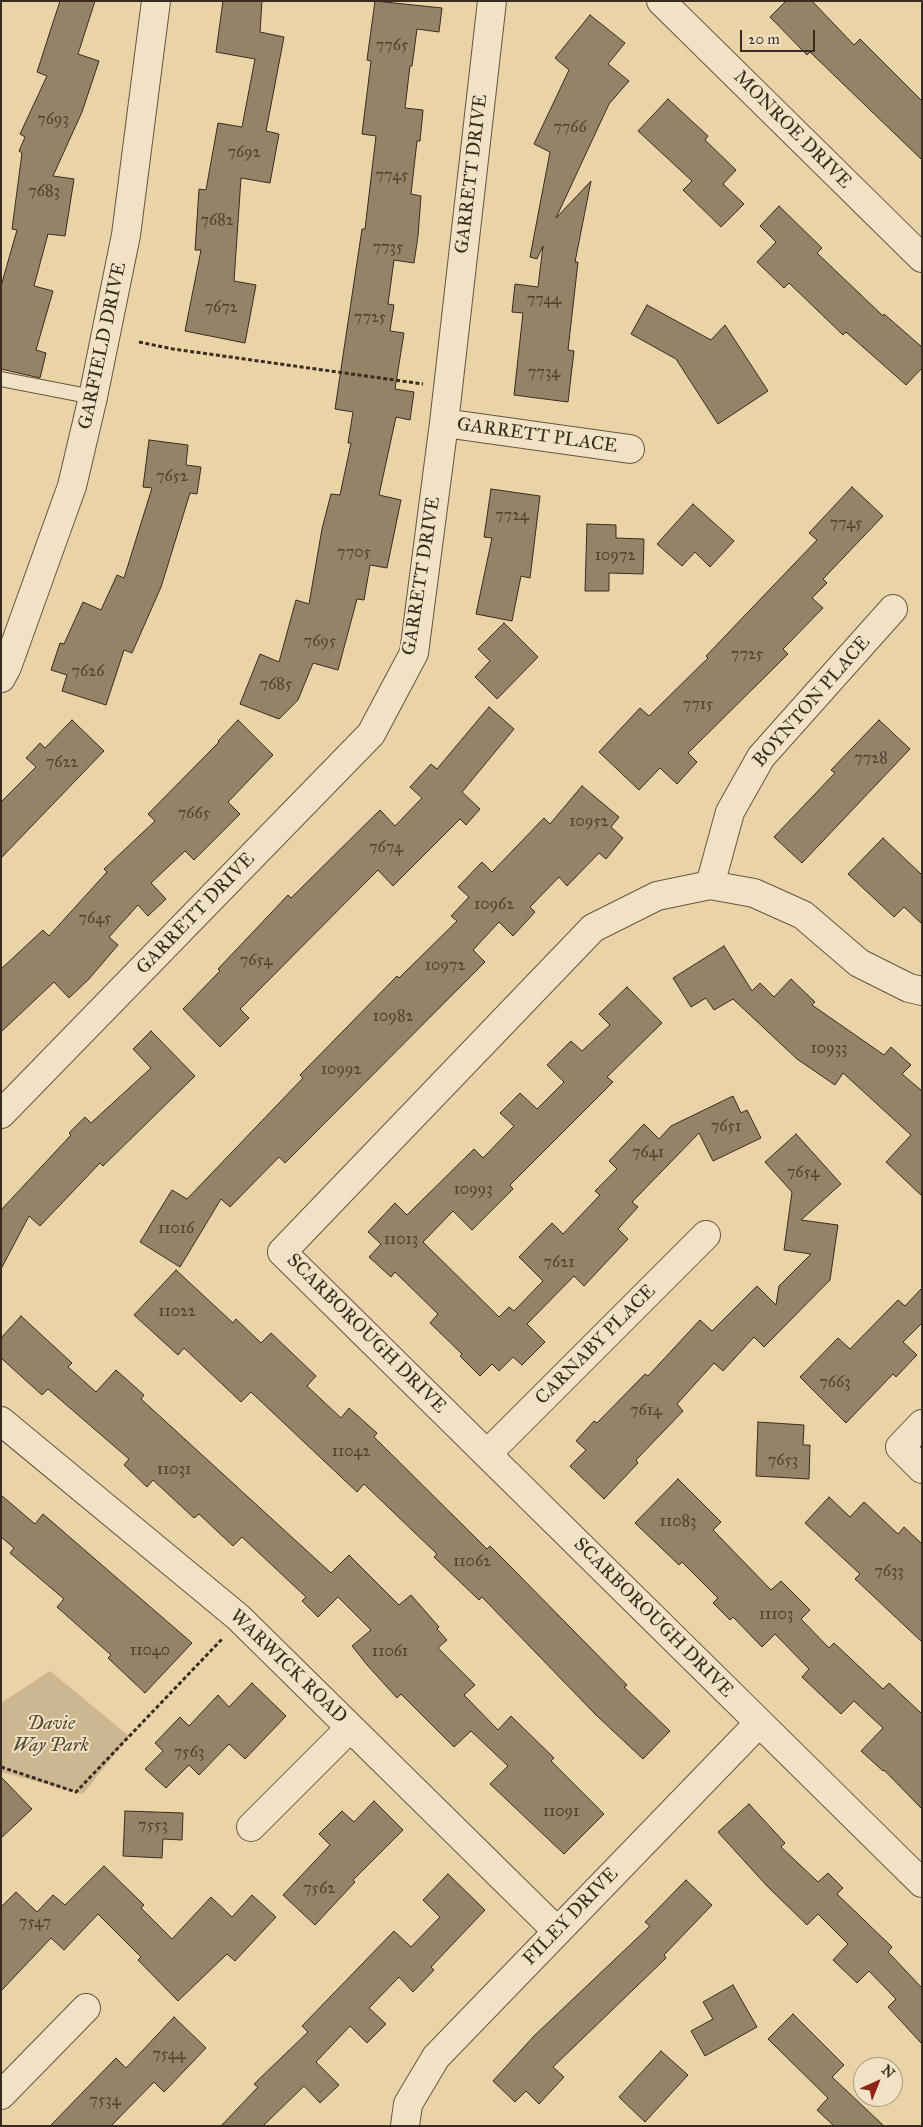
<!DOCTYPE html>
<style>
body{margin:0}
#map{position:relative;width:923px;height:2127px;overflow:hidden;background:#ead3a6;font-family:"IM FELL Great Primer",serif}
canvas{display:block}
.frame{position:absolute;inset:0;border:2px solid #382c22;pointer-events:none}
.north{position:absolute;left:853px;top:2057px;width:50px;height:50px;box-sizing:border-box;background:#f1e2c5;border:1px solid #a79984;border-radius:50%;rotate:44deg;font-size:14px;font-weight:700;line-height:20px;text-align:center;color:#382c22}
.north::after{content:'';display:block;margin:auto;width:18px;height:22px;background:#8f2418;clip-path:polygon(50% 0,100% 100%,50% 72%,0 100%)}
.scale{position:absolute;left:740px;top:30px;width:75px;height:22px;box-sizing:border-box;border:2px solid #382c22;border-top:0;padding-left:6px;font-size:15px;line-height:18px;white-space:nowrap;color:#382c22;-webkit-text-stroke:4px #f1e2c5;paint-order:stroke}
</style>
<div id="map">
<canvas width="923" height="2127"></canvas>
<div class="frame"></div>
<div class="north">N</div>
<div class="scale">20 m</div>
</div>
<script>
const context = document.querySelector('canvas').getContext('2d');
context.lineJoin = 'round';
function paint(path, color) { context.fillStyle = color; context.fill(path, 'evenodd'); }
const shape = rows => new Path2D(rows.map(r => 'M' + r).join(''));
function trace(path, color, width, dash) { context.strokeStyle = color; context.lineWidth = width; context.lineCap = dash ? 'butt' : 'round'; context.setLineDash(dash || []); context.stroke(path); }
function write(font, color, halo, rows, align = 'center') {
  context.font = font + ' "IM FELL Great Primer",serif'; context.lineWidth = 4; context.setLineDash([]); context.textBaseline = 'middle'; context.strokeStyle = halo; context.fillStyle = color; for (const [text, x, y, turn = 0] of rows) {
    context.save(); context.translate(x, y); context.rotate((+turn || 0) * Math.PI / 180); context.textAlign = isNaN(turn) ? turn : align; if (halo) context.strokeText(text, 0, 0); context.fillText(text, 0, 0); context.restore();
  }
}
const green = shape([
 [50,1671,129,1736,83,1794,1,1772,1,1703]
]);
const building = shape([
 [60,1,95,1,78,54,99,61,82,112,53,176,74,179,65,236,48,234,34,286,53,291,36,350,46,353,40,378,1,369,1,286,17,230,12,229,22,153,19,151,25,137,20,134,47,76,37,72,60,1],
 [223,1,262,1,260,32,284,37,266,131,279,134,270,183,241,178,234,281,256,285,245,343,185,331,201,250,195,250,199,189,206,190,218,123,242,127,255,59,216,52,223,1],
 [375,1,442,8,439,32,417,29,412,66,410,66,405,108,423,110,420,141,417,141,411,194,421,196,418,236,414,263,394,260,388,304,394,305,390,331,404,333,395,389,414,392,410,420,396,417,379,495,401,500,387,568,370,565,364,600,357,599,338,670,313,663,298,700,279,719,240,704,260,654,279,662,296,600,309,604,322,529,331,494,340,495,351,443,348,443,353,412,335,409,362,229,365,229,376,136,362,134,371,61,367,60,375,1],
 [786,1,812,1,854,45,860,39,922,101,922,160,810,52,807,55,770,17,786,1],
 [590,15,625,43,608,64,629,81,609,104,556,218,591,181,575,262,578,262,568,350,574,351,568,402,514,395,523,313,512,312,515,284,538,287,543,246,537,259,530,257,550,152,534,144,569,70,555,58,590,15],
 [668,99,708,136,705,140,736,170,723,184,744,204,721,227,683,190,692,181,638,131,668,99],
 [779,206,822,248,817,253,883,316,884,314,922,347,922,368,906,385,846,332,843,335,789,283,784,288,757,262,776,242,760,226,779,206],
 [647,305,711,340,725,325,768,391,718,424,676,359,631,334,647,305],
 [149,440,188,445,186,465,201,467,197,494,190,493,161,587,132,653,124,650,106,705,62,691,67,675,51,670,60,643,64,644,83,602,101,610,117,575,124,578,152,488,143,487,149,440],
 [852,487,883,516,823,579,827,583,812,598,823,608,783,649,788,654,688,753,697,762,677,784,660,768,639,790,599,752,640,708,649,716,708,658,706,656,817,540,809,533,852,487],
 [491,489,540,496,530,578,521,576,512,621,476,614,492,538,484,537,491,489],
 [693,504,734,541,710,567,695,552,682,566,657,544,693,504],
 [587,524,616,525,616,538,644,539,643,574,609,573,609,591,585,591,587,524],
 [504,623,538,657,497,699,475,677,490,661,478,649,504,623],
 [489,707,514,729,462,792,480,809,466,825,460,819,393,886,378,870,240,1009,249,1018,220,1047,183,1009,220,971,218,969,271,913,288,895,291,898,380,810,395,826,422,798,410,787,431,764,437,769,489,707],
 [72,720,104,751,1,858,1,802,36,767,26,758,40,743,45,748,72,720],
 [238,720,273,755,228,802,240,814,194,860,185,851,151,883,166,899,148,916,138,905,109,937,118,945,89,979,69,998,54,982,1,1032,1,969,43,930,49,936,107,872,104,869,155,821,148,814,219,742,218,741,238,720],
 [879,720,910,749,802,863,774,837,835,773,831,770,879,720],
 [582,786,619,817,611,827,623,838,606,859,599,853,567,886,559,877,530,907,535,912,513,936,499,922,473,950,485,962,285,1163,279,1157,230,1207,221,1199,180,1267,140,1242,172,1190,187,1199,303,1078,300,1075,397,976,399,978,457,921,451,916,469,897,458,887,482,862,492,872,544,818,550,824,582,786],
 [883,838,922,875,922,924,904,907,894,917,848,874,883,838],
 [724,946,752,991,760,983,774,997,791,979,815,1002,812,1005,884,1055,891,1047,911,1065,902,1074,922,1091,922,1196,886,1162,911,1135,843,1073,835,1085,797,1059,733,999,714,1010,706,998,691,1007,673,978,724,946],
 [627,987,662,1023,607,1077,613,1082,510,1185,513,1189,472,1230,453,1211,423,1242,499,1317,509,1307,514,1311,543,1281,519,1257,552,1223,563,1234,600,1195,595,1191,617,1169,609,1161,644,1124,659,1139,671,1126,733,1096,741,1113,747,1110,761,1138,713,1161,699,1133,632,1202,638,1207,618,1229,628,1239,584,1286,574,1276,527,1324,545,1342,522,1365,513,1357,499,1371,492,1364,480,1376,460,1356,462,1354,430,1323,438,1314,395,1272,391,1277,369,1257,381,1244,368,1232,395,1203,407,1215,474,1149,483,1158,514,1126,500,1113,520,1093,537,1109,564,1082,547,1065,571,1041,582,1051,610,1025,599,1014,627,987],
 [151,1031,195,1076,103,1166,100,1163,40,1226,29,1216,1,1269,1,1210,71,1135,69,1133,85,1117,91,1123,151,1068,133,1049,151,1031],
 [796,1134,841,1184,801,1220,838,1225,830,1280,764,1347,754,1337,723,1371,714,1363,677,1404,683,1411,636,1460,638,1463,604,1499,570,1466,586,1450,576,1441,594,1421,597,1423,645,1374,648,1376,700,1320,712,1331,757,1286,776,1305,779,1286,811,1254,784,1250,792,1192,765,1162,796,1134],
 [176,1270,233,1323,236,1319,261,1343,271,1333,316,1376,307,1386,341,1418,349,1408,377,1433,374,1437,487,1549,490,1546,508,1564,627,1685,624,1687,670,1731,643,1759,596,1715,482,1597,479,1600,434,1557,437,1554,364,1484,357,1492,251,1392,241,1402,184,1348,178,1355,134,1315,176,1270],
 [922,1288,922,1323,903,1342,917,1355,896,1377,893,1374,846,1423,800,1377,838,1338,850,1349,898,1300,905,1306,922,1288],
 [21,1316,72,1363,68,1367,96,1392,116,1370,144,1395,141,1399,331,1573,349,1555,399,1605,411,1595,439,1627,437,1629,447,1640,438,1648,475,1685,464,1695,498,1730,511,1716,554,1758,551,1761,604,1814,564,1854,490,1784,508,1766,471,1731,454,1747,401,1694,397,1698,368,1666,352,1646,371,1630,338,1597,318,1617,302,1601,306,1597,242,1537,233,1546,199,1514,194,1518,153,1480,147,1487,124,1465,129,1459,48,1389,42,1395,1,1358,1,1338,21,1316],
 [758,1422,804,1425,803,1445,810,1445,809,1479,756,1476,758,1422],
 [678,1479,721,1522,713,1530,771,1590,781,1581,810,1610,801,1619,829,1648,834,1643,883,1689,889,1683,922,1714,922,1809,884,1770,883,1771,861,1751,883,1728,854,1701,841,1714,802,1677,809,1669,775,1634,762,1647,733,1617,730,1620,713,1603,718,1598,682,1562,679,1565,635,1523,678,1479],
 [1,1495,35,1524,43,1514,192,1643,145,1693,108,1658,111,1655,57,1607,64,1599,10,1553,14,1548,1,1537,1,1495],
 [829,1497,850,1517,864,1502,898,1534,904,1527,922,1544,922,1642,855,1579,860,1574,805,1523,829,1497],
 [252,1683,286,1716,245,1759,229,1744,199,1775,189,1765,166,1788,145,1769,163,1751,155,1743,180,1717,189,1726,218,1695,229,1707,252,1683],
 [1,1777,32,1809,1,1838,1,1777],
 [374,1801,403,1830,353,1880,355,1882,315,1925,283,1895,330,1845,319,1834,342,1811,354,1822,374,1801],
 [749,1804,785,1843,781,1847,818,1882,828,1873,843,1888,837,1894,892,1947,888,1952,922,1988,922,2044,888,2007,896,1999,869,1971,857,1983,833,1960,848,1944,818,1914,807,1925,767,1886,718,1832,749,1804],
 [125,1811,183,1813,182,1840,163,1839,162,1858,123,1856,125,1811],
 [104,1866,144,1905,141,1908,172,1939,211,1897,232,1917,252,1895,276,1917,235,1961,227,1954,178,2001,138,1960,141,1957,98,1914,64,1950,51,1938,1,1991,1,1907,16,1892,37,1912,53,1895,65,1905,104,1866],
 [448,1874,485,1910,431,1967,434,1970,413,1992,399,1977,369,2008,386,2024,367,2043,350,2026,316,2062,339,2085,320,2103,304,2086,263,2126,221,2126,258,2087,254,2084,308,2032,302,2026,394,1931,411,1947,440,1917,423,1900,448,1874],
 [686,1880,712,1905,664,1955,666,1958,553,2067,564,2077,539,2104,526,2091,515,2102,493,2081,534,2036,650,1926,645,1922,686,1880],
 [733,1985,757,2027,705,2056,691,2031,713,2019,703,2002,733,1985],
 [793,2014,844,2065,832,2077,884,2126,834,2126,817,2110,828,2098,768,2039,793,2014],
 [174,2017,206,2048,164,2092,154,2082,111,2126,50,2126,116,2058,126,2068,174,2017],
 [661,2051,688,2075,645,2122,619,2097,661,2051]
]);
const path = shape([
 [139,342,173,349,423,384],
 [1,1767,76,1792,223,1638]
]);
const lane = shape([
 [1,379,93,397]
]);
const street = shape([
 [661,1,922,258],
 [444,423,630,449],
 [1,678,7,667,72,486,93,397,126,235,156,1],
 [710,885,730,812,761,757,893,609],
 [922,991,909,988,859,963,803,915,754,893,710,885,657,896,593,928,282,1252,922,1883],
 [1,1114,371,734,414,653,444,423,492,1],
 [1,1421,238,1617,557,1931],
 [922,1424,900,1447,922,1469],
 [487,1454,706,1235],
 [251,1827,350,1728],
 [1,2095,86,2008],
 [405,2126,408,2104,436,2057,759,1723]
]);
const numberNames = [
 ["7765",392,46],
 ["7693",53,120],
 ["7766",570,128],
 ["7692",244,153],
 ["7745",392,176],
 ["7683",44,192],
 ["7682",217,221],
 ["7735",388,248],
 ["7744",544,300],
 ["7672",221,308],
 ["7725",370,318],
 ["7734",544,373],
 ["7652",172,477],
 ["7724",512,516],
 ["7745",846,524],
 ["7705",354,553],
 ["10972",615,556],
 ["7695",320,642],
 ["7725",747,655],
 ["7626",88,672],
 ["7685",276,685],
 ["7715",698,705],
 ["7728",871,759],
 ["7622",62,763],
 ["7665",194,814],
 ["10952",589,822],
 ["7674",386,848],
 ["10962",494,905],
 ["7645",95,919],
 ["7654",256,961],
 ["10972",445,966],
 ["10982",393,1017],
 ["10933",829,1049],
 ["10992",341,1070],
 ["7651",726,1127],
 ["7641",648,1153],
 ["7654",803,1173],
 ["10993",473,1190],
 ["11016",176,1229],
 ["11013",401,1240],
 ["7621",559,1263],
 ["11022",177,1312],
 ["7663",835,1383],
 ["7614",646,1411],
 ["11042",351,1452],
 ["7653",783,1461],
 ["11031",174,1470],
 ["11083",678,1522],
 ["11062",472,1562],
 ["7633",889,1572],
 ["11103",776,1615],
 ["11040",150,1651],
 ["11061",390,1652],
 ["7563",189,1753],
 ["11091",561,1812],
 ["7553",153,1826],
 ["7562",319,1889],
 ["7547",35,1923],
 ["7544",169,2055],
 ["7534",105,2101]
];
const streetNames = [
 ["MONROE DRIVE",792,130,45],
 ["GARRETT DRIVE",472,174,-83],
 ["GARFIELD DRIVE",103,346,-78],
 ["GARRETT PLACE",537,436,8],
 ["GARRETT DRIVE",422,576,-81],
 ["BOYNTON PLACE",812,702,-49],
 ["GARRETT DRIVE",196,914,-46],
 ["SCARBOROUGH DRIVE",366,1334,45],
 ["CARNABY PLACE",596,1345,-45],
 ["SCARBOROUGH DRIVE",653,1618,45],
 ["WARWICK ROAD",288,1667,44],
 ["FILEY DRIVE",571,1917,-46]
];
const parkNames = [
 ["Davie",51,1724],
 ["Way Park",51,1746]
];
paint(green, '#ccb790');
paint(building, '#958367');
trace(building, '#382c22', 1);
trace(lane, '#645643', 16);
trace(street, '#645643', 30);
trace(path, '#382c22', 3, [4, 2.5]);
trace(lane, '#f1e2c5', 14);
trace(street, '#f1e2c5', 28);
write('16px', '#4f4233', null, numberNames);
write('19px', '#382c22', '#f1e2c5', streetNames);
write('italic 19px', '#564838', '#f1e2c5', parkNames);
</script>
